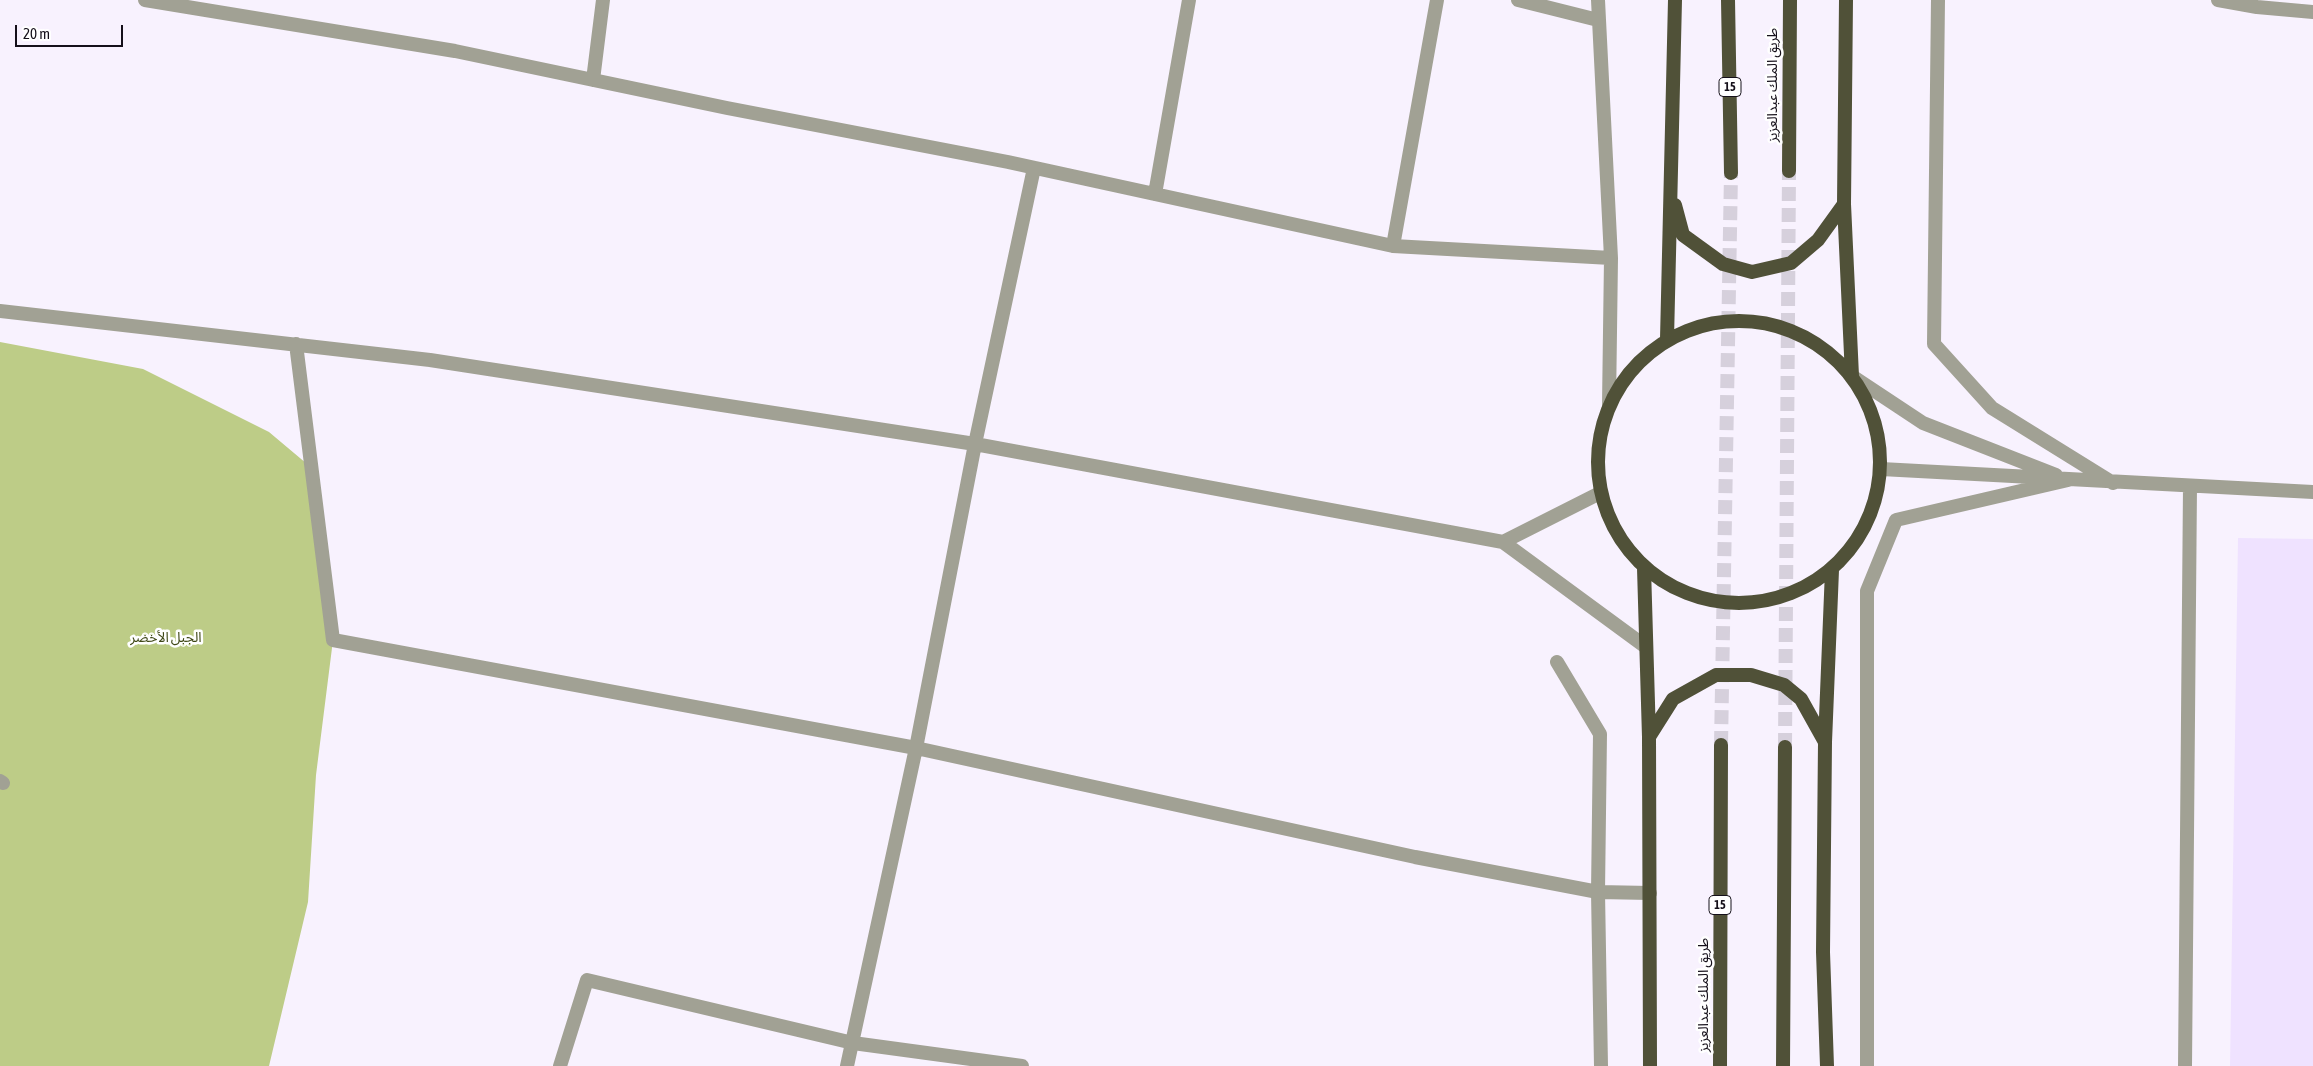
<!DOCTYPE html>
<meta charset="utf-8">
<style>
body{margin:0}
#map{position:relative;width:2313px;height:1066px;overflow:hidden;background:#f8f2fe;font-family:"Asap Condensed",sans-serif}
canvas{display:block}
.scale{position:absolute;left:15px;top:25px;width:108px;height:22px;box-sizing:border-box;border:2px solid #15101a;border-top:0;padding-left:6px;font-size:15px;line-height:18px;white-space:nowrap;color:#15101a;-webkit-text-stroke:4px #fff;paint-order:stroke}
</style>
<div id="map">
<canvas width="2313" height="1066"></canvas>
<div class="scale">20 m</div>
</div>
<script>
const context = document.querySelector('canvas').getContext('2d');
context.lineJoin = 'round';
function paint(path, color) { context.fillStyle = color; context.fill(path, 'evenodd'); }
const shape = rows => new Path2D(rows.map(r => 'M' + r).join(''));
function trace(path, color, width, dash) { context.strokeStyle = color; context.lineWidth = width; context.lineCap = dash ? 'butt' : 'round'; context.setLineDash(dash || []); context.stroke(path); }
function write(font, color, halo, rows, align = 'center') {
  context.font = font + ' "Asap Condensed","Noto Sans Arabic",sans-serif'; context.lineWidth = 5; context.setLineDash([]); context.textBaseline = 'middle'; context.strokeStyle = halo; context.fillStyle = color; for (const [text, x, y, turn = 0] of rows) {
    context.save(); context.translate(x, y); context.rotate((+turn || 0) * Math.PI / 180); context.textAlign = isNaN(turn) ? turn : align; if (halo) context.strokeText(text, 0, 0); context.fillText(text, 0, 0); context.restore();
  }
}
const built = shape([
 [2238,538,2313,539,2313,1066,2230,1066]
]);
const forest = shape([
 [0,342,143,369,269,432,313,469,333,640,316,775,308,902,269,1066,0,1066]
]);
const trunkTunnel = shape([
 [1721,745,1731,173],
 [1785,747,1789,171]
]);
const minor = shape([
 [145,0,455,51,727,108,1008,162,1393,246,1611,258],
 [1518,0,1598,20],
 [1598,0,1611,258,1609,405],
 [1938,0,1934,344,1992,408,2113,483],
 [2218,0,2257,7,2313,12],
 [593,80,603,0],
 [1155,194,1189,0],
 [1393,246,1437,0],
 [0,311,430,360,975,444,1503,542,1646,647],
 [296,344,333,640,916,748,1415,857,1598,892,1650,893],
 [1852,376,1923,423,2056,475],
 [1881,469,2313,492],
 [1503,542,1600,493],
 [1557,662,1600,734,1598,892,1601,1066],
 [0,781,3,783],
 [560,1066,587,980,853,1043,1022,1066],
 [847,1066,916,748,975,444,1034,168],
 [1867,1066,1867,591,1896,520,2068,480],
 [2185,1066,2190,486]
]);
const trunk = shape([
 [1728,0,1731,173],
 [1846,0,1844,204,1852,376],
 [1789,171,1790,0],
 [1675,205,1683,235,1723,264,1752,272,1791,263,1818,240,1844,204],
 '1598 462a141 141 0 1 1 282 0a141 141 0 1 1-282 0Z',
 [1667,339,1675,0],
 [1644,568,1649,737,1650,1066],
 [1649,737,1673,699,1716,675,1751,675,1784,685,1801,699,1825,742],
 [1720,1066,1721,745],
 [1783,1066,1785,747],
 [1827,1066,1823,952,1825,742,1832,570]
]);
const shields = [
 [1730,87,22],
 [1720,905,22]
];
const shieldNames = [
 ["15",1730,87],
 ["15",1720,905]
];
const streetNames = [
 ["طريق الملك عبدالعزيز",1773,85,-90],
 ["طريق الملك عبدالعزيز",1704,995,-90]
];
const parkNames = [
 ["الجبل الأخضر",166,638]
];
paint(built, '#efe2ff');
paint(forest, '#bdcc87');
trace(trunkTunnel, '#d6d0dc', 14, [14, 7]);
trace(minor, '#a1a194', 14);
trace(trunk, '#505138', 14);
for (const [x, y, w] of shields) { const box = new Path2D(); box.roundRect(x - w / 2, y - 9.5, w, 19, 4); context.fillStyle = '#fff'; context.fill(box); trace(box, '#15101a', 1); }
write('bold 12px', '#15101a', null, shieldNames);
write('14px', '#15101a', '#fff', streetNames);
write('14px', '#3f4816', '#fff', parkNames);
</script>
